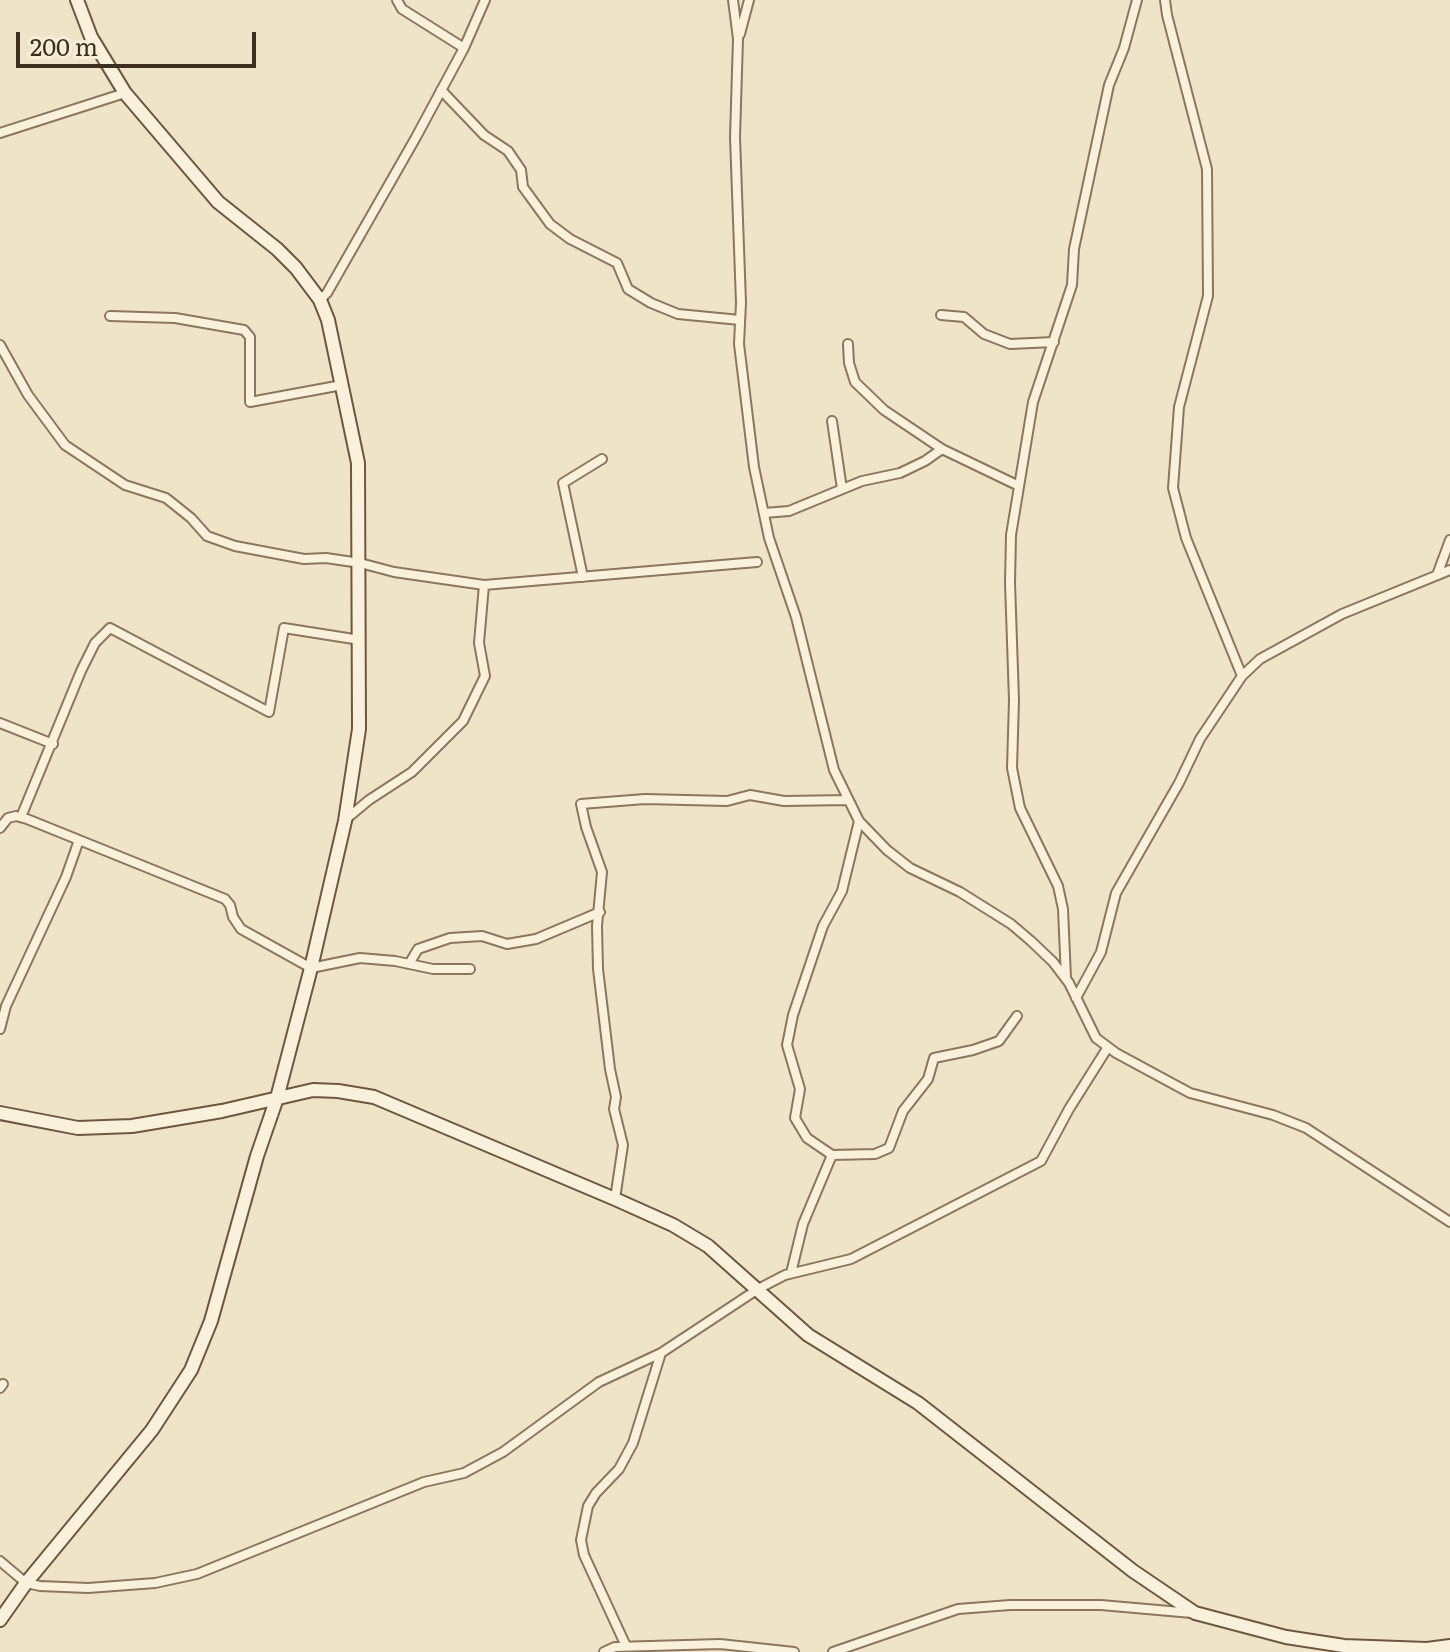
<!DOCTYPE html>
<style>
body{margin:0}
#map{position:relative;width:1450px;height:1652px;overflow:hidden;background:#f0e4c8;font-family:Literata,serif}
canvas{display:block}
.scale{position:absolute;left:16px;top:32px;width:240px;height:36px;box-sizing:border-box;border:4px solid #3d2e20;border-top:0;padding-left:10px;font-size:24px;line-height:28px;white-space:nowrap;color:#3d2e20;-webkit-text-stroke:6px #f7eed8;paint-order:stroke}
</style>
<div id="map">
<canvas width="1450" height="1652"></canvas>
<div class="scale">200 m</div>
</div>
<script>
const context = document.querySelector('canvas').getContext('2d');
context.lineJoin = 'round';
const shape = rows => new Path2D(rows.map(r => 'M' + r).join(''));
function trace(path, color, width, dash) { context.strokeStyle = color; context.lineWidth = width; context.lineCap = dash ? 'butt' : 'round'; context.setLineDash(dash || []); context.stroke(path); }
const street = shape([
 [397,0,402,9,464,48],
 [733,0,738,39,735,137,741,303,739,344,754,467,769,538,796,617,834,770,859,821,887,850,910,868,960,892,1011,924,1031,941,1053,962,1069,983,1096,1038,1116,1053,1190,1093,1273,1115,1306,1128,1450,1222],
 [1165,0,1167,15,1207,169,1208,296,1179,407,1173,488,1186,538,1242,676],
 [740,34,749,0],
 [441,90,484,135,508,151,521,170,523,187,550,224,570,239,617,263,628,289,651,303,678,314,740,320],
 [0,133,125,93],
 [320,300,327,293,415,139,464,48,485,0],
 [941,315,964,317,984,334,1010,344,1054,342],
 [110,316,175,318,244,330,250,337,250,402,342,385],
 [848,344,849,363,855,382,884,410,942,449],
 [0,345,28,395,65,445,125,485,166,498,191,518,207,536,235,546,304,559,326,558,360,563,394,572,484,585,757,562],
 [832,421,842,489],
 [764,513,789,511,862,481,900,473,925,461,942,449,1019,486],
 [1437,575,1450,540],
 [583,577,563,483,602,459],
 [0,723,53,744],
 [21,817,81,671,95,643,110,628,269,712,284,628,360,640],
 [345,820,369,800,412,772,463,721,485,676,479,643,484,585],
 [0,828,8,818,16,816,27,819,225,899,230,905,233,917,241,929,311,968,360,958,395,961,433,969,470,969],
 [409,964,418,949,450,938,482,936,507,944,536,939,600,912],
 [1066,978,1063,909,1058,886,1020,808,1012,768,1014,700,1010,583,1011,535,1033,402,1072,285,1074,249,1109,85,1124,48,1137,0],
 [1076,998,1101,952,1116,893,1179,783,1200,739,1242,676,1260,659,1342,614,1450,570],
 [0,1029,6,1006,66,877,79,840],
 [832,1155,807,1138,795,1118,800,1089,787,1045,793,1015,823,926,842,891,859,821],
 [615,1199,623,1145,614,1109,616,1097,610,1069,598,969,597,926,602,872,586,827,581,804,645,799,727,801,750,795,784,801,847,800],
 [791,1273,803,1224,832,1155,875,1154,889,1148,903,1111,928,1079,934,1058,973,1050,999,1041,1017,1016],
 [0,1388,3,1384],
 [0,1561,26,1583,40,1586,88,1588,155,1583,197,1574,424,1482,464,1473,503,1452,599,1382,661,1353,758,1289,785,1275,851,1259,1041,1161,1069,1109,1108,1047],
 [626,1646,584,1555,581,1540,588,1506,596,1493,619,1469,633,1443,661,1353],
 [604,1652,615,1647,720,1644,794,1652],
 [833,1652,958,1609,1010,1605,1101,1605,1192,1613]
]);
const secondary = shape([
 [0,1113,78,1128,132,1126,222,1111,313,1090,338,1091,374,1097,615,1199,673,1225,708,1246,808,1335,918,1403,1133,1571,1195,1613,1286,1637,1344,1646,1427,1649,1450,1646],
 [0,1620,26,1583,152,1430,191,1370,211,1321,257,1156,277,1098,311,968,345,821,359,729,358,463,328,320,320,300,296,268,277,249,218,202,125,93,91,37,77,0]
]);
trace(street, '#8d765c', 12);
trace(secondary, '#6f573f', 16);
trace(street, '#faf1dc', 8);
trace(secondary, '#faf1dc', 12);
</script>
